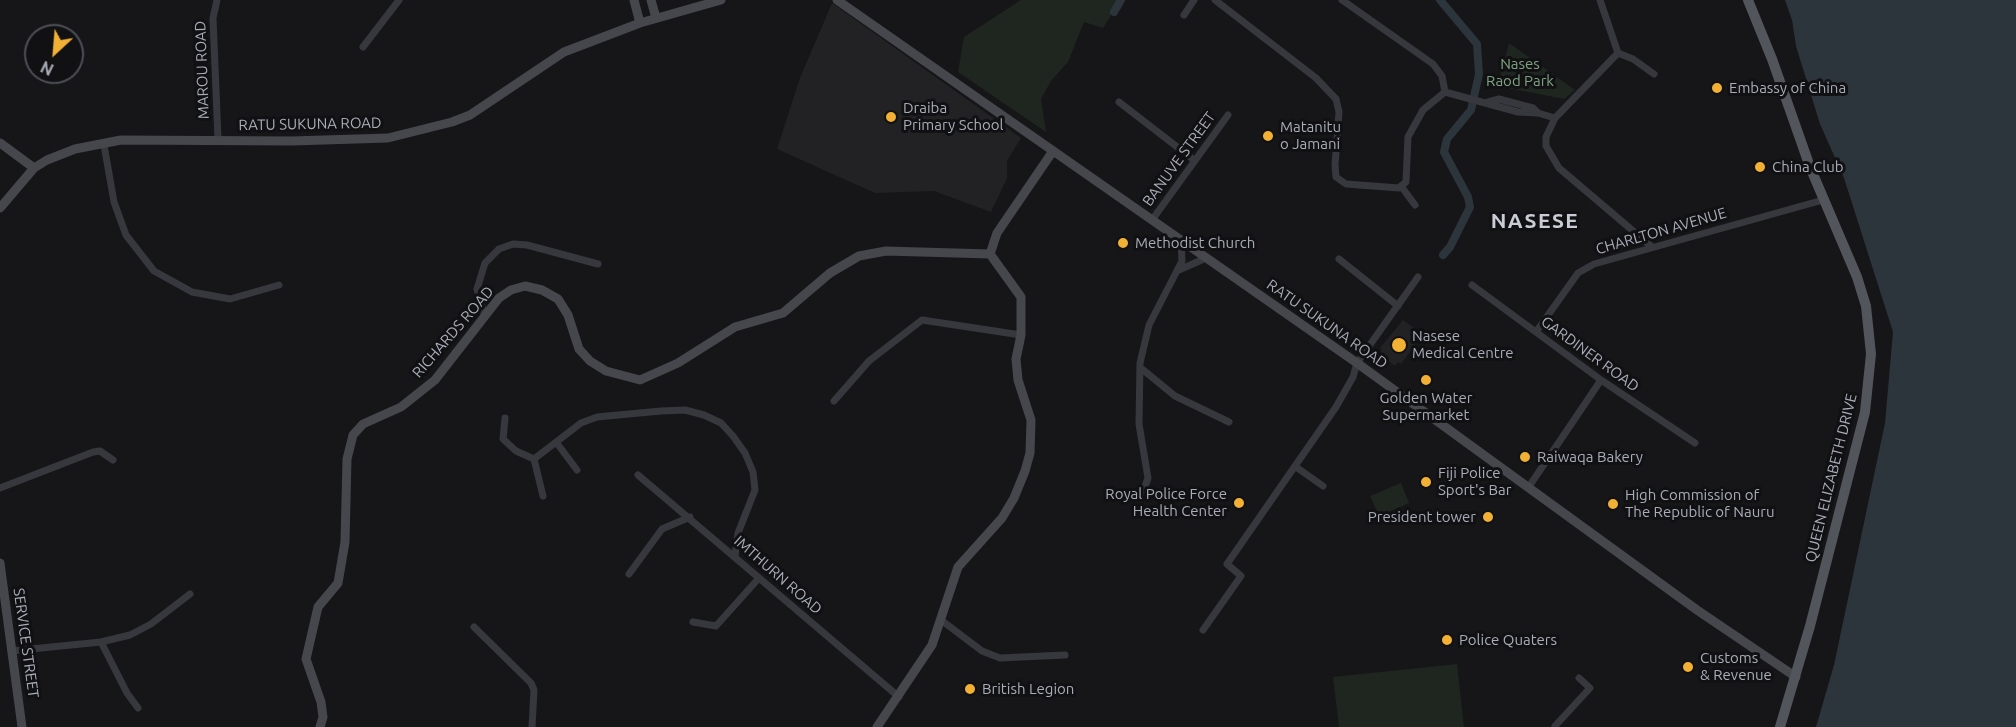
<!DOCTYPE html>
<style>
body{margin:0}
#map{position:relative;width:2016px;height:727px;overflow:hidden;background:#161618;font-family:Ubuntu,sans-serif}
canvas{display:block}
.north{position:absolute;left:24px;top:24px;width:60px;height:60px;box-sizing:border-box;background:#111113;border:2px solid #4d4f55;border-radius:50%;rotate:206deg;font-size:16px;font-weight:700;line-height:24px;text-align:center;color:#a8adb8}
.north::after{content:'';display:block;margin:auto;width:21px;height:27px;background:#f2b134;clip-path:polygon(50% 0,100% 100%,50% 72%,0 100%)}
</style>
<div id="map">
<canvas width="2016" height="727"></canvas>
<div class="north">N</div>
</div>
<script>
const context = document.querySelector('canvas').getContext('2d');
context.lineJoin = 'round';
function paint(path, color) { context.fillStyle = color; context.fill(path, 'evenodd'); }
const shape = rows => new Path2D(rows.map(r => 'M' + r).join(''));
function trace(path, color, width, dash) { context.strokeStyle = color; context.lineWidth = width; context.lineCap = dash ? 'butt' : 'round'; context.setLineDash(dash || []); context.stroke(path); }
function write(font, color, halo, rows, align = 'center') {
  context.font = font + ' Ubuntu,sans-serif'; context.lineWidth = 6; context.setLineDash([]); context.textBaseline = 'middle'; context.strokeStyle = halo; context.fillStyle = color; for (const [text, x, y, turn = 0] of rows) {
    context.save(); context.translate(x, y); context.rotate((+turn || 0) * Math.PI / 180); context.textAlign = isNaN(turn) ? turn : align; if (halo) context.strokeText(text, 0, 0); context.fillText(text, 0, 0); context.restore();
  }
}
const built = shape([
 [832,3,1021,138,1007,161,1007,178,991,212,934,191,875,193,777,149,800,78],
 [1403,320,1423,334,1401,364,1398,362,1395,366,1387,360,1383,365,1375,359,1382,350,1380,348]
]);
const green = shape([
 [1021,0,1121,0,1103,28,1084,22,1068,62,1051,81,1041,99,1046,132,958,72,964,37],
 [1509,43,1575,90,1564,99,1498,86],
 [1401,483,1409,503,1379,516,1370,496],
 [1457,664,1464,727,1339,727,1333,677]
]);
const water = shape([
 [1785,0,2016,0,2016,727,1816,727,1834,665,1885,423,1893,332,1844,178,1820,124,1796,46,1792,20]
]);
const canal = shape([
 [1440,0,1477,44,1479,74,1471,110,1447,139,1444,152,1468,197,1470,207,1450,247,1443,255],
 [1114,12,1121,0]
]);
const street = shape([
 [217,0,213,18,218,139],
 [1215,0,1316,78,1336,99,1339,112,1335,165,1336,177,1346,184,1399,188,1401,186,1406,182,1408,137,1423,110,1445,92,1518,112,1538,113,1555,118],
 [1342,0,1433,64,1442,76,1445,92],
 [1600,0,1618,53,1633,59,1654,74],
 [1184,15,1194,0],
 [363,47,399,0],
 [1618,53,1555,118,1546,137,1546,146,1559,168,1652,247],
 [1119,102,1194,160],
 [1488,102,1499,99,1533,108,1538,113],
 [104,145,114,202,126,235,154,271,192,292,230,299,279,285],
 [1401,186,1415,205],
 [1152,220,1228,115],
 [1339,259,1398,306],
 [1179,270,1206,258],
 [1472,285,1601,380,1695,443],
 [485,317,477,289,485,263,499,249,513,244,527,245,598,264],
 [1536,332,1578,273,1594,264,1823,200],
 [1142,369,1175,396,1229,422],
 [834,401,869,361,922,320,1021,335],
 [505,418,503,439,516,451,534,459],
 [556,442,577,470],
 [1296,467,1323,486],
 [638,475,899,697],
 [0,488,93,452,100,451,113,460],
 [1528,488,1601,380],
 [1142,495,1148,478,1139,424,1140,363,1149,325,1182,261,1181,240],
 [543,496,534,459,581,423,597,417,661,411,685,410,704,415,721,423,733,436,745,453,753,472,755,490,738,533,735,556],
 [629,574,662,529,690,517],
 [941,620,982,651,1000,658,1065,655],
 [693,622,716,626,759,578],
 [474,627,531,683,534,690,532,727],
 [1203,630,1241,576,1227,564,1336,407,1353,377,1357,363,1418,277],
 [101,642,127,693,138,708],
 [11,651,101,642,130,635,151,624,190,594],
 [1555,726,1590,688,1579,678]
]);
const secondary = shape([
 [634,0,640,23],
 [651,0,656,18],
 [837,0,1357,363,1697,610,1796,677],
 [0,143,34,168],
 [0,208,34,168,47,160,75,149,121,140,292,141,388,138,452,122,470,115,564,52,640,23,721,0],
 [0,563,22,727],
 [320,727,323,717,321,702,306,659,318,607,338,583,345,542,347,459,353,435,363,424,401,407,435,380,499,298,511,290,525,286,542,290,558,299,568,315,579,349,590,361,606,371,640,380,678,363,735,327,783,313,830,273,859,256,886,251,990,254],
 [877,727,932,645,958,567,1002,518,1014,498,1025,471,1030,453,1031,420,1018,380,1016,359,1021,335,1021,297,990,254,997,233,1053,151]
]);
const primary = shape([
 [1748,0,1772,59,1810,167,1857,277,1866,306,1871,354,1865,412,1810,626,1780,727]
]);
const markers = [
 [1717,88,6,"#f2b134"],
 [891,117,6,"#f2b134"],
 [1268,136,6,"#f2b134"],
 [1760,167,6,"#f2b134"],
 [1123,243,6,"#f2b134"],
 [1399,345,8,"#f2b134"],
 [1426,380,6,"#f2b134"],
 [1525,457,6,"#f2b134"],
 [1426,482,6,"#f2b134"],
 [1239,503,6,"#f2b134"],
 [1613,504,6,"#f2b134"],
 [1488,517,6,"#f2b134"],
 [1447,640,6,"#f2b134"],
 [1688,667,6,"#f2b134"],
 [970,689,6,"#f2b134"]
];
const parkNames = [
 ["Nases",1520,64],
 ["Raod Park",1520,81]
];
const streetNames = [
 ["MAROU ROAD",202,70,-92],
 ["RATU SUKUNA ROAD",310,124,-1],
 ["BANUVE STREET",1179,159,-54],
 ["CHARLTON AVENUE",1661,231,-16],
 ["RATU SUKUNA ROAD",1327,324,35],
 ["RICHARDS ROAD",453,332,-49],
 ["GARDINER ROAD",1590,354,36],
 ["QUEEN ELIZABETH DRIVE",1831,478,-76],
 ["IMTHURN ROAD",778,575,41],
 ["SERVICE STREET",26,643,82]
];
const poiNames = [
 ["Embassy of China",1729,88],
 ["Draiba",903,108],
 ["Primary School",903,125],
 ["Matanitu",1280,127],
 ["o Jamani",1280,144],
 ["China Club",1772,167],
 ["Methodist Church",1135,243],
 ["Nasese",1412,336],
 ["Medical Centre",1412,353],
 ["Golden Water",1426,398,"center"],
 ["Supermarket",1426,415,"center"],
 ["Raiwaqa Bakery",1537,457],
 ["Fiji Police",1438,473],
 ["Sport's Bar",1438,490],
 ["Royal Police Force",1227,494,"right"],
 ["Health Center",1227,511,"right"],
 ["High Commission of",1625,495],
 ["The Republic of Nauru",1625,512],
 ["President tower",1476,517,"right"],
 ["Police Quaters",1459,640],
 ["Customs",1700,658],
 ["& Revenue",1700,675],
 ["British Legion",982,689]
];
const districtNames = [
 ["NASESE",1535,221]
];
paint(built, '#222225');
paint(green, '#1e261f');
paint(water, '#2c353c');
trace(canal, '#2c353c', 8);
trace(street, '#37383d', 7);
trace(secondary, '#45474d', 9);
trace(primary, '#53555c', 10);
for (const [x, y, r, color] of markers) { const dot = new Path2D(); dot.arc(x, y, r, 0, 2 * Math.PI); context.fillStyle = color; context.fill(dot); trace(dot, '#111113', 2); }
write('15px', '#7fa381', '#111113', parkNames);
write('15px', '#a8adb8', '#111113', streetNames);
write('15px', '#a8adb8', '#111113', poiNames, 'left');
context.letterSpacing = '1.5px';
write('bold 21px', '#c9ccd4', '#111113', districtNames);
context.letterSpacing = '0px';
</script>
